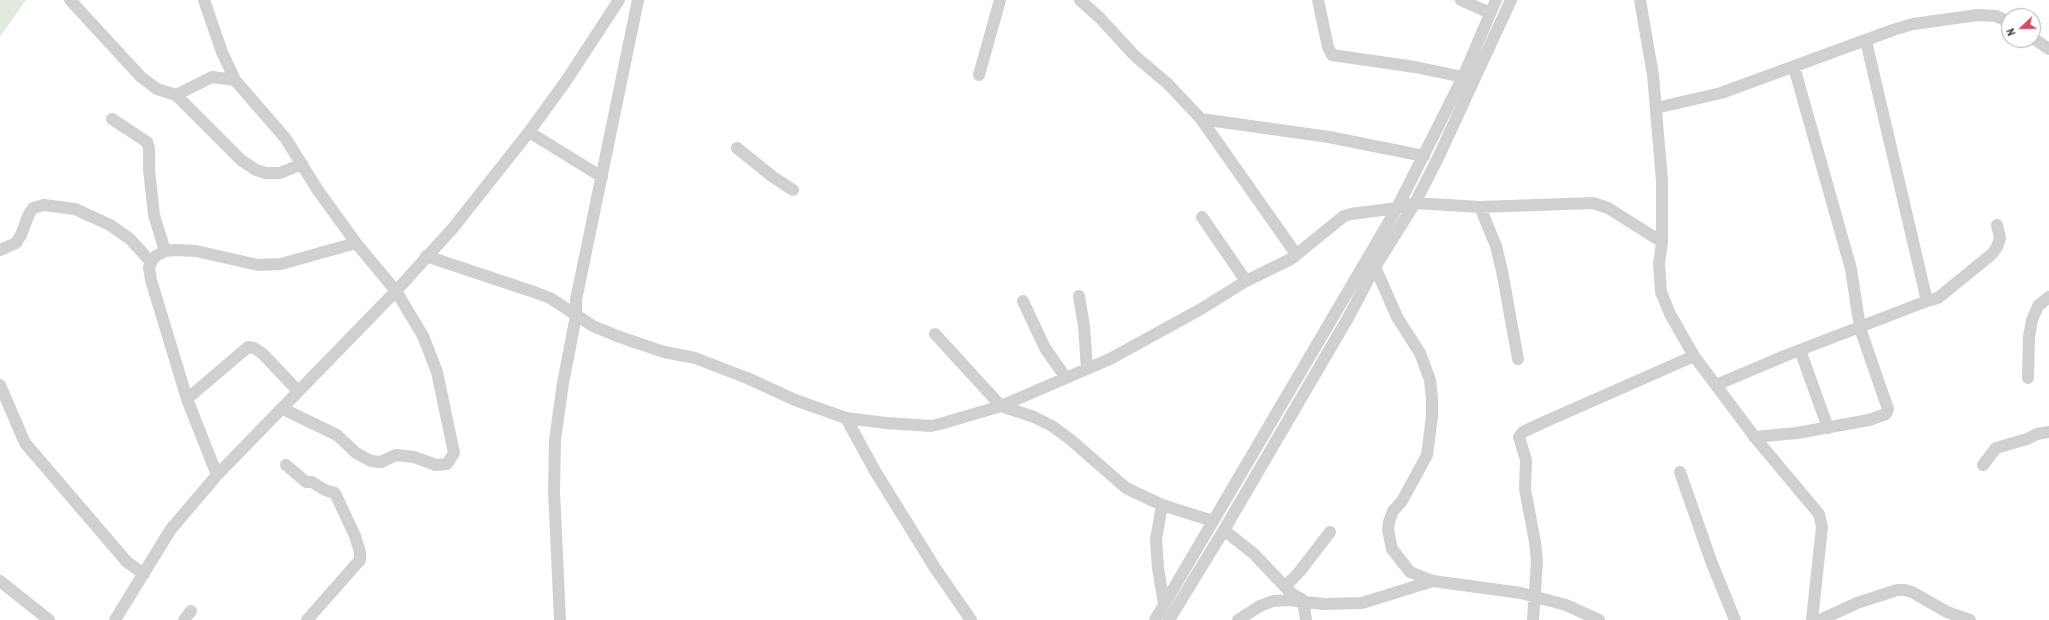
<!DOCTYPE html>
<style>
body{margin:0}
#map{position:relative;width:2049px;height:620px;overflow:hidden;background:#fff;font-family:"Archivo Narrow",sans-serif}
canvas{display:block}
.north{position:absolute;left:2001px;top:8px;width:40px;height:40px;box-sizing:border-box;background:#fff;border:1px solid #adadad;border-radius:50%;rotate:248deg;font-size:11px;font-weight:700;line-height:16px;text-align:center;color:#333}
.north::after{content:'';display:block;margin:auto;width:14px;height:18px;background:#d44b68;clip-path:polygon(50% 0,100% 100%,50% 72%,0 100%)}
</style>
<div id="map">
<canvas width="2049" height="620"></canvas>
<div class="north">N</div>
</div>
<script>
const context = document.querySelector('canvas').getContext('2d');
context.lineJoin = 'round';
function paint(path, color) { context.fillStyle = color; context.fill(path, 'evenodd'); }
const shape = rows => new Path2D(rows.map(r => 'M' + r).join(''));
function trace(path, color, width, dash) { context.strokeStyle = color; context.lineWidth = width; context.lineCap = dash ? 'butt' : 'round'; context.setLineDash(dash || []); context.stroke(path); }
const green = shape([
 [0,0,26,0,0,37]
]);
const minor = shape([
 [70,0,141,77,157,89,176,95,241,160,256,170,266,173,280,173,302,164],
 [204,0,222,52,235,80,286,139,317,189,356,243,396,291,423,336,437,372,454,453,447,464,436,465,414,457,396,455,381,462,371,461,356,453,337,435,283,409],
 [1080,0,1100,18,1135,56,1168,84,1201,119,1296,254],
 [1318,0,1328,47,1332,55,1415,67,1463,77],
 [1461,0,1490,13],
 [1640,0,1653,75,1662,181,1662,242,1659,264,1661,292,1670,314,1694,356,1757,440,1819,514,1822,527,1812,620],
 [2033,38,2049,49],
 [979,75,1000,0],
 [176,95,212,77,235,80],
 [1656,108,1721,93,1893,30,1913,24,1978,15,1996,16,2009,22],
 [112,119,147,142,149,148,149,169,154,215,165,251],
 [1201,119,1329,137,1424,156],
 [529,132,602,177],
 [737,148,773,177,793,190],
 [1480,207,1496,246,1502,271,1518,359],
 [1202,217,1246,281],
 [0,250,16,243,21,235,29,214,33,208,44,205,75,209,110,225,130,239,151,262],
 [426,256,534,292,550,298,593,326,617,336,664,352,695,358,747,378,795,400,846,418,886,423,931,426,940,424,1001,406,1110,359,1201,309,1246,281,1291,259,1344,216,1351,214,1397,208,1415,203,1480,207,1593,203,1608,208,1662,242],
 [1375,267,1397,317,1420,353,1430,380,1432,399,1432,416,1427,455,1402,501,1393,511,1389,522,1388,530,1392,549,1410,572,1433,581,1521,593,1566,605,1599,620],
 [1079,296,1084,326,1087,369],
 [1023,301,1045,348,1066,378],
 [1927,301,1938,298,1992,254,1997,247,2000,238,1997,225],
 [935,334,1001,406,1034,417,1052,426,1071,440,1126,488,1162,505,1213,521],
 [1800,350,1828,428],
 [2028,378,2029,337,2032,320,2038,306,2049,297],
 [0,385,25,443,127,562,144,574],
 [1716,385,1787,355,1927,301,1866,41],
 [187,399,248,347,254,348,262,353,298,391],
 [846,418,875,471,935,568,971,620],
 [1754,437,1797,433,1869,420,1886,414,1888,409,1860,328,1851,269,1794,67],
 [286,465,306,482,312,482,325,490,335,493,355,536,360,552,360,560,307,620],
 [1983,465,1996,448,2027,439,2037,434,2049,432],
 [1680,472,1711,561,1735,620],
 [217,475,187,399,151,280,149,268,151,262,156,256,165,251,175,250,196,251,258,265,281,264,356,243],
 [1162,505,1156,540,1158,568,1164,604],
 [1224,530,1254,554,1291,593,1303,600,1306,620],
 [0,581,49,620],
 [1285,587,1300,571,1330,532],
 [115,620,171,529,217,475,396,291,453,228,529,132,566,81,619,0],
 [184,620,191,611],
 [560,620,554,491,555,440,563,383,576,316,576,300,638,0],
 [1155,620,1397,208,1463,77,1496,0],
 [1169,620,1224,530,1348,318,1375,267,1415,203,1438,158,1511,0],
 [1238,620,1260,606,1273,601,1288,600,1324,604,1362,603,1433,581],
 [1533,620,1537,561,1535,542,1525,489,1526,460,1519,437,1523,432,1542,423,1694,356],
 [1820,620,1857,603,1897,590,1905,590,1912,592,1947,612,1970,620]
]);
paint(green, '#e4e9dd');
trace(minor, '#d0d0d0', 12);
</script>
